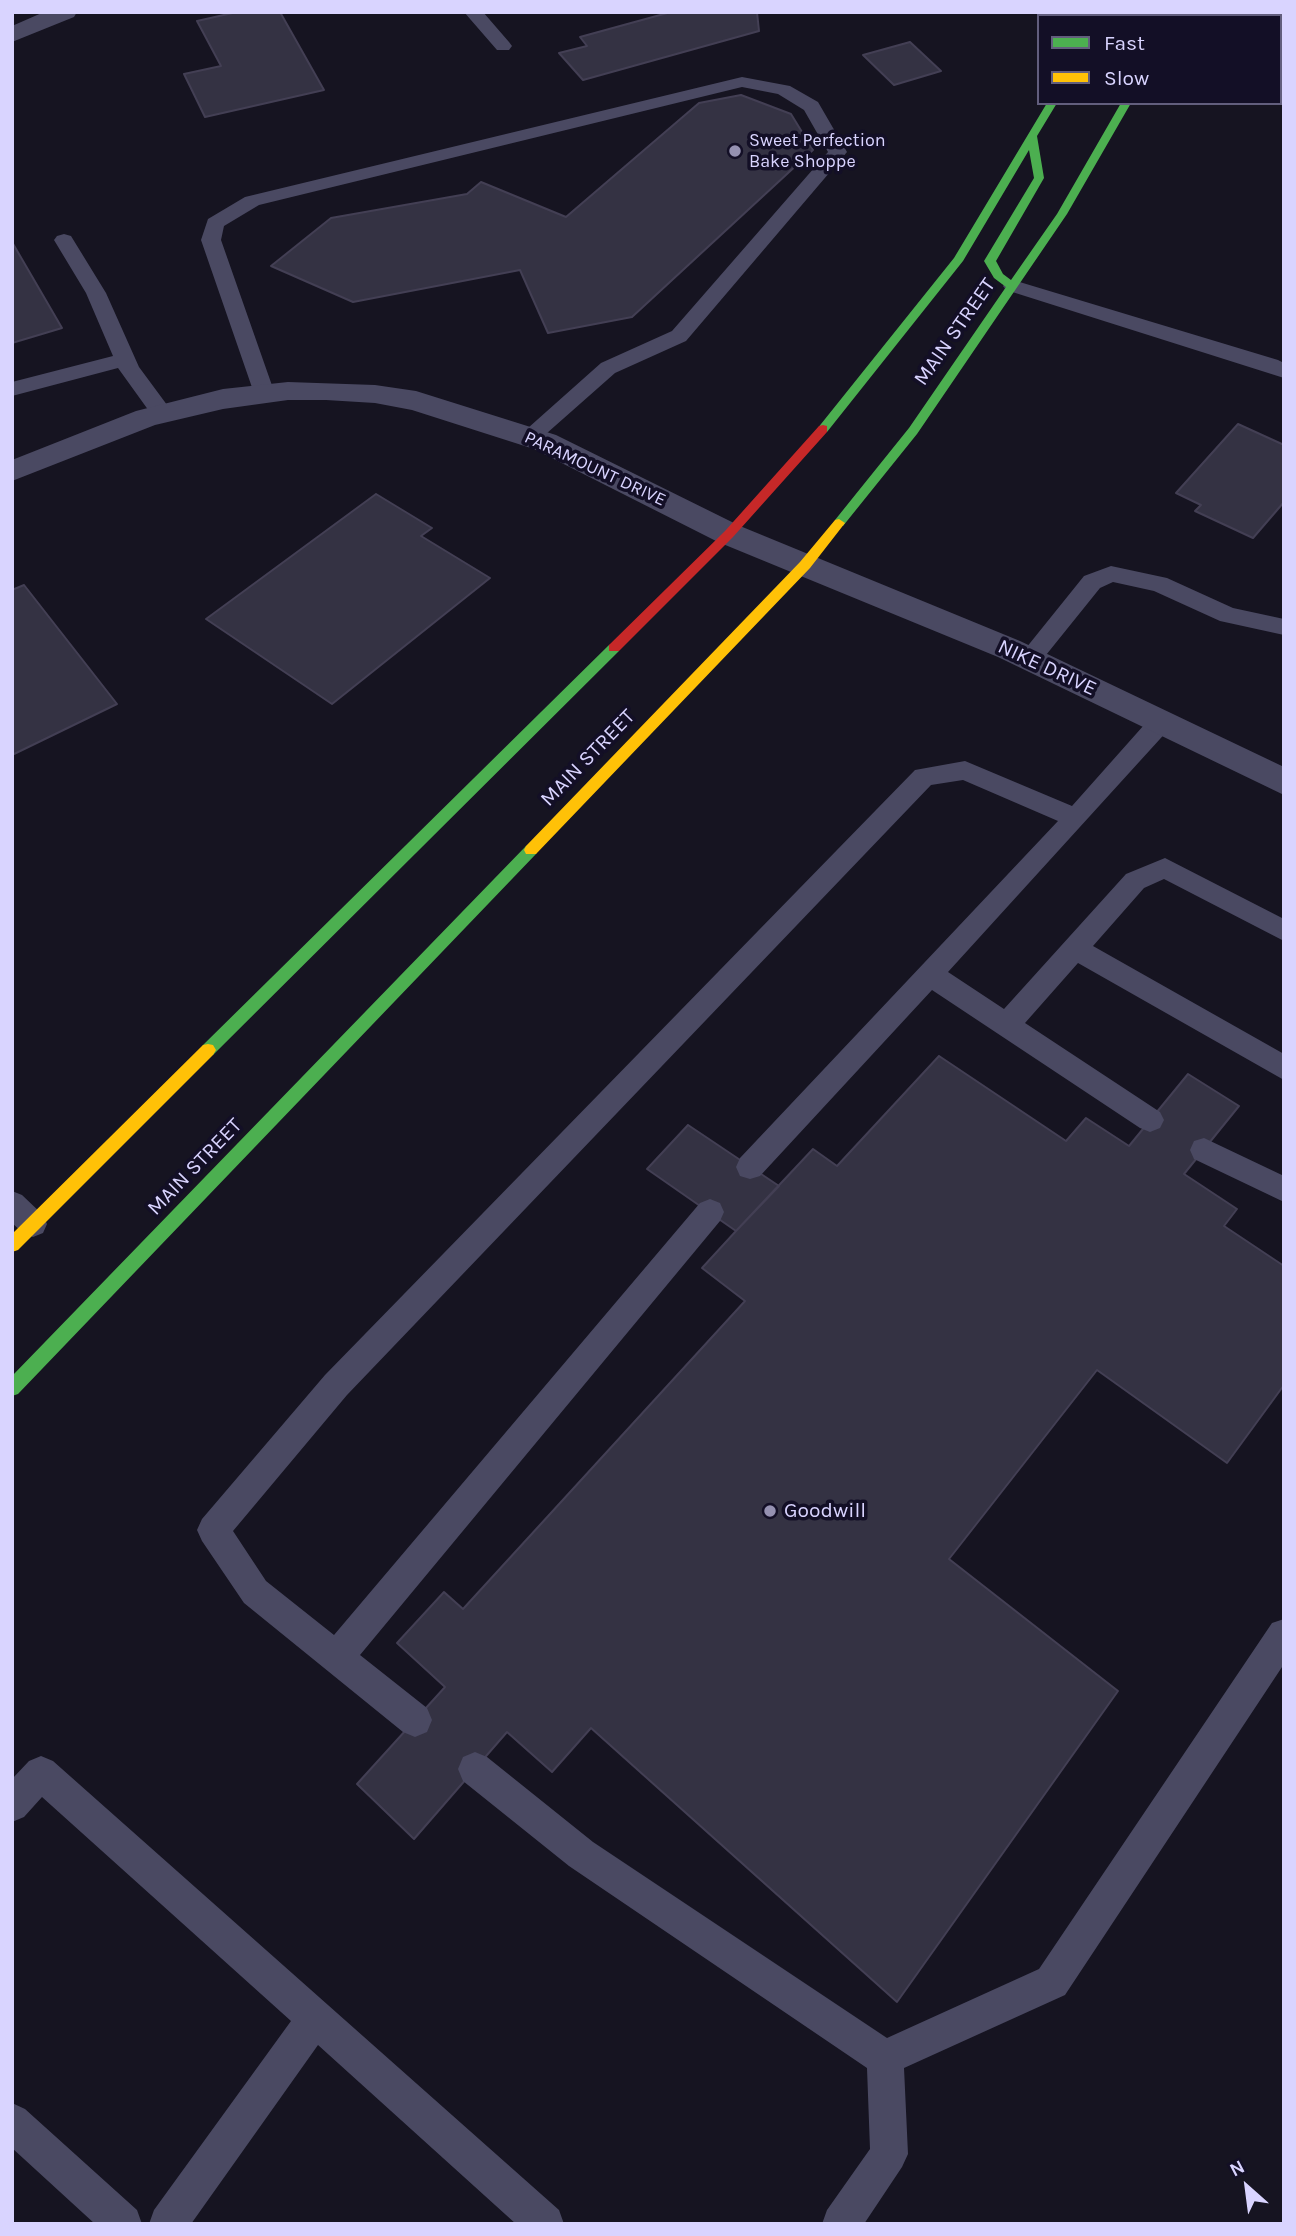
<!DOCTYPE html>
<style>
body{margin:0}
#map{position:relative;width:1296px;height:2236px;overflow:hidden;background:#161421;font-family:Karla,sans-serif}
canvas{display:block}
.frame{position:absolute;inset:0;border:14px solid #d9d4ff;pointer-events:none}
.legend{position:absolute;left:1037px;top:14px;width:245px;height:91px;box-sizing:border-box;background:#130f26;border:2px solid #625e7d;margin:0;padding:9px 12px;list-style:none;font-size:21px;color:#d9d4ff}
.legend li{display:flex;align-items:center;gap:14px;height:35px}
.legend b{width:35px;border:2px solid #625e7d}
.north{position:absolute;left:1212px;top:2152px;width:70px;height:70px;-webkit-text-stroke:5px #130f26;paint-order:stroke;rotate:332deg;font-size:19px;font-weight:700;line-height:28px;text-align:center;color:#d9d4ff}
.north::after{content:'';display:block;margin:auto;width:24px;height:32px;background:#d9d4ff;clip-path:polygon(50% 0,100% 100%,50% 72%,0 100%)}
</style>
<div id="map">
<canvas width="1296" height="2236"></canvas>
<div class="frame"></div>
<ul class="legend">
<li><b style="height:9px;background:#4caf50"></b>Fast</li>
<li><b style="height:9px;background:#ffc107"></b>Slow</li>
</ul>
<div class="north">N</div>
</div>
<script>
const context = document.querySelector('canvas').getContext('2d');
context.lineJoin = 'round';
function paint(path, color) { context.fillStyle = color; context.fill(path, 'evenodd'); }
const shape = rows => new Path2D(rows.map(r => 'M' + r).join(''));
function trace(path, color, width, dash) { context.strokeStyle = color; context.lineWidth = width; context.lineCap = dash ? 'butt' : 'round'; context.setLineDash(dash || []); context.stroke(path); }
function write(font, color, halo, rows, align = 'center') {
  context.font = font + ' Karla,sans-serif'; context.lineWidth = 7; context.setLineDash([]); context.textBaseline = 'middle'; context.strokeStyle = halo; context.fillStyle = color; for (const [text, x, y, turn = 0] of rows) {
    context.save(); context.translate(x, y); context.rotate((+turn || 0) * Math.PI / 180); context.textAlign = isNaN(turn) ? turn : align; if (halo) context.strokeText(text, 0, 0); context.fillText(text, 0, 0); context.restore();
  }
}
const building = shape([
 [237,12,280,12,324,90,205,117,184,74,221,66,197,21,237,12],
 [671,12,757,12,759,31,583,80,559,53,587,46,580,37,671,12],
 [910,42,941,71,894,85,863,55,910,42],
 [741,95,791,114,813,150,632,317,548,333,520,270,353,302,271,266,331,218,467,194,481,182,566,217,699,103,741,95],
 [12,242,62,328,12,343,12,242],
 [1238,424,1284,445,1284,502,1253,538,1195,511,1201,505,1176,493,1238,424],
 [376,494,432,528,421,536,490,578,332,704,206,619,376,494],
 [24,585,117,704,12,755,12,590,24,585],
 [939,1056,1066,1141,1086,1118,1129,1146,1188,1074,1239,1106,1184,1174,1237,1209,1224,1226,1284,1266,1284,1385,1227,1463,1097,1370,949,1559,1118,1691,897,2002,591,1728,552,1772,507,1732,414,1839,357,1784,445,1687,397,1643,444,1592,463,1609,745,1301,702,1268,736,1231,813,1149,837,1166,939,1056],
 [688,1125,779,1186,736,1231,647,1169,688,1125]
]);
const lane = shape([
 [464,12,483,12,509,42,512,46,509,50,497,50,464,12],
 [742,77,790,86,818,102,847,152,686,341,615,373,538,441,530,443,522,441,519,436,601,363,672,331,828,152,804,110,778,94,742,87,259,205,224,226,221,240,275,394,272,399,264,401,256,399,201,240,208,219,245,197,742,77],
 [64,234,71,236,106,293,139,367,173,413,170,418,154,418,118,368,12,396,12,382,113,356,86,293,54,240,57,236,64,234],
 [1013,280,1278,360,1284,363,1284,378,1006,290,1003,286,1006,282,1013,280],
 [1111,566,1167,578,1233,608,1284,619,1284,635,1220,621,1154,591,1113,582,1100,588,1038,665,1030,668,1022,665,1018,659,1022,653,1084,576,1111,566],
 [1161,713,1170,716,1173,722,1170,728,948,972,1004,1009,1126,874,1165,858,1284,919,1284,941,1164,879,1144,888,1093,946,1284,1054,1284,1080,1078,963,1025,1023,1160,1112,1164,1120,1160,1128,1150,1132,1140,1128,932,990,760,1176,750,1179,740,1176,736,1167,740,1158,1058,821,963,780,931,785,347,1395,233,1531,266,1581,334,1635,700,1203,710,1199,720,1203,724,1212,720,1221,360,1655,427,1708,432,1720,427,1732,415,1737,403,1732,244,1603,202,1541,197,1530,202,1519,325,1375,915,770,965,761,1072,806,1152,716,1161,713],
 [1204,1138,1284,1176,1284,1202,1194,1159,1190,1150,1194,1141,1204,1138],
 [12,1191,22,1195,43,1215,47,1224,43,1233,33,1237,23,1233,12,1223,12,1191],
 [1284,1619,1284,1664,1065,1995,904,2068,908,2154,902,2167,864,2224,822,2224,827,2210,870,2149,867,2068,569,1866,463,1781,458,1769,463,1757,475,1752,487,1757,593,1842,887,2038,1039,1969,1272,1623,1284,1619],
 [41,1756,53,1761,559,2210,564,2224,516,2224,318,2045,191,2224,149,2224,154,2210,291,2021,42,1797,24,1817,12,1822,12,1779,29,1761,41,1756],
 [12,2103,25,2109,137,2210,142,2224,95,2224,12,2148,12,2103]
]);
const street = shape([
 [44,12,77,12,74,17,12,42,12,26,44,12],
 [288,382,375,385,416,391,556,435,740,526,1020,641,1284,767,1284,795,998,657,718,542,534,449,412,410,375,403,326,400,288,400,223,409,155,425,12,481,12,460,136,411,223,389,288,382]
]);
const fast = shape([
 [1092,12,1102,12,1101,16,1091,16,1092,12],
 [1158,12,1168,12,1166,16,1156,16,1158,12],
 [1047,103,1057,103,1037,136,1044,178,996,261,1003,274,1011,280,1057,214,1121,103,1131,103,1067,214,917,434,843,526,835,526,835,520,909,428,1006,287,994,278,984,261,1034,178,1029,150,963,261,827,432,819,432,817,429,954,258,1047,103],
 [614,643,619,645,619,651,213,1055,203,1055,200,1050,203,1045,609,645,614,643],
 [531,844,538,850,536,854,18,1394,12,1396,12,1376,526,846,531,844]
]);
const slow = shape([
 [839,519,845,523,810,568,536,854,526,854,524,850,526,846,800,562,835,520,839,519],
 [208,1044,213,1045,216,1050,213,1055,18,1250,12,1252,12,1234,203,1045,208,1044]
]);
const jam = shape([
 [823,425,827,426,827,432,733,537,619,651,609,651,609,645,725,531,819,426,823,425]
]);
const markers = [
 [735,151,7,"#9591b1"],
 [770,1511,7,"#9591b1"]
];
const farPoinames = [
 ["Sweet Perfection",749,141],
 ["Bake Shoppe",749,162]
];
const farStreetnames = [
 ["PARAMOUNT DRIVE",595,469,25]
];
const streetNames = [
 ["MAIN STREET",955,332,-55],
 ["NIKE DRIVE",1047,668,25],
 ["MAIN STREET",588,758,-46],
 ["MAIN STREET",195,1167,-46]
];
const poiNames = [
 ["Goodwill",784,1511]
];
paint(building, '#343243');
trace(building, '#433f54', 2);
paint(lane, '#4a4962');
paint(street, '#4a4962');
paint(fast, '#4caf50');
paint(slow, '#ffc107');
paint(jam, '#c62828');
for (const [x, y, r, color] of markers) { const dot = new Path2D(); dot.arc(x, y, r, 0, 2 * Math.PI); context.fillStyle = color; context.fill(dot); trace(dot, '#130f26', 2.5); }
write('18px', '#d9d4ff', '#130f26', farPoinames, 'left');
write('18px', '#d9d4ff', '#130f26', farStreetnames);
write('21px', '#d9d4ff', '#130f26', streetNames);
write('21px', '#d9d4ff', '#130f26', poiNames, 'left');
</script>
